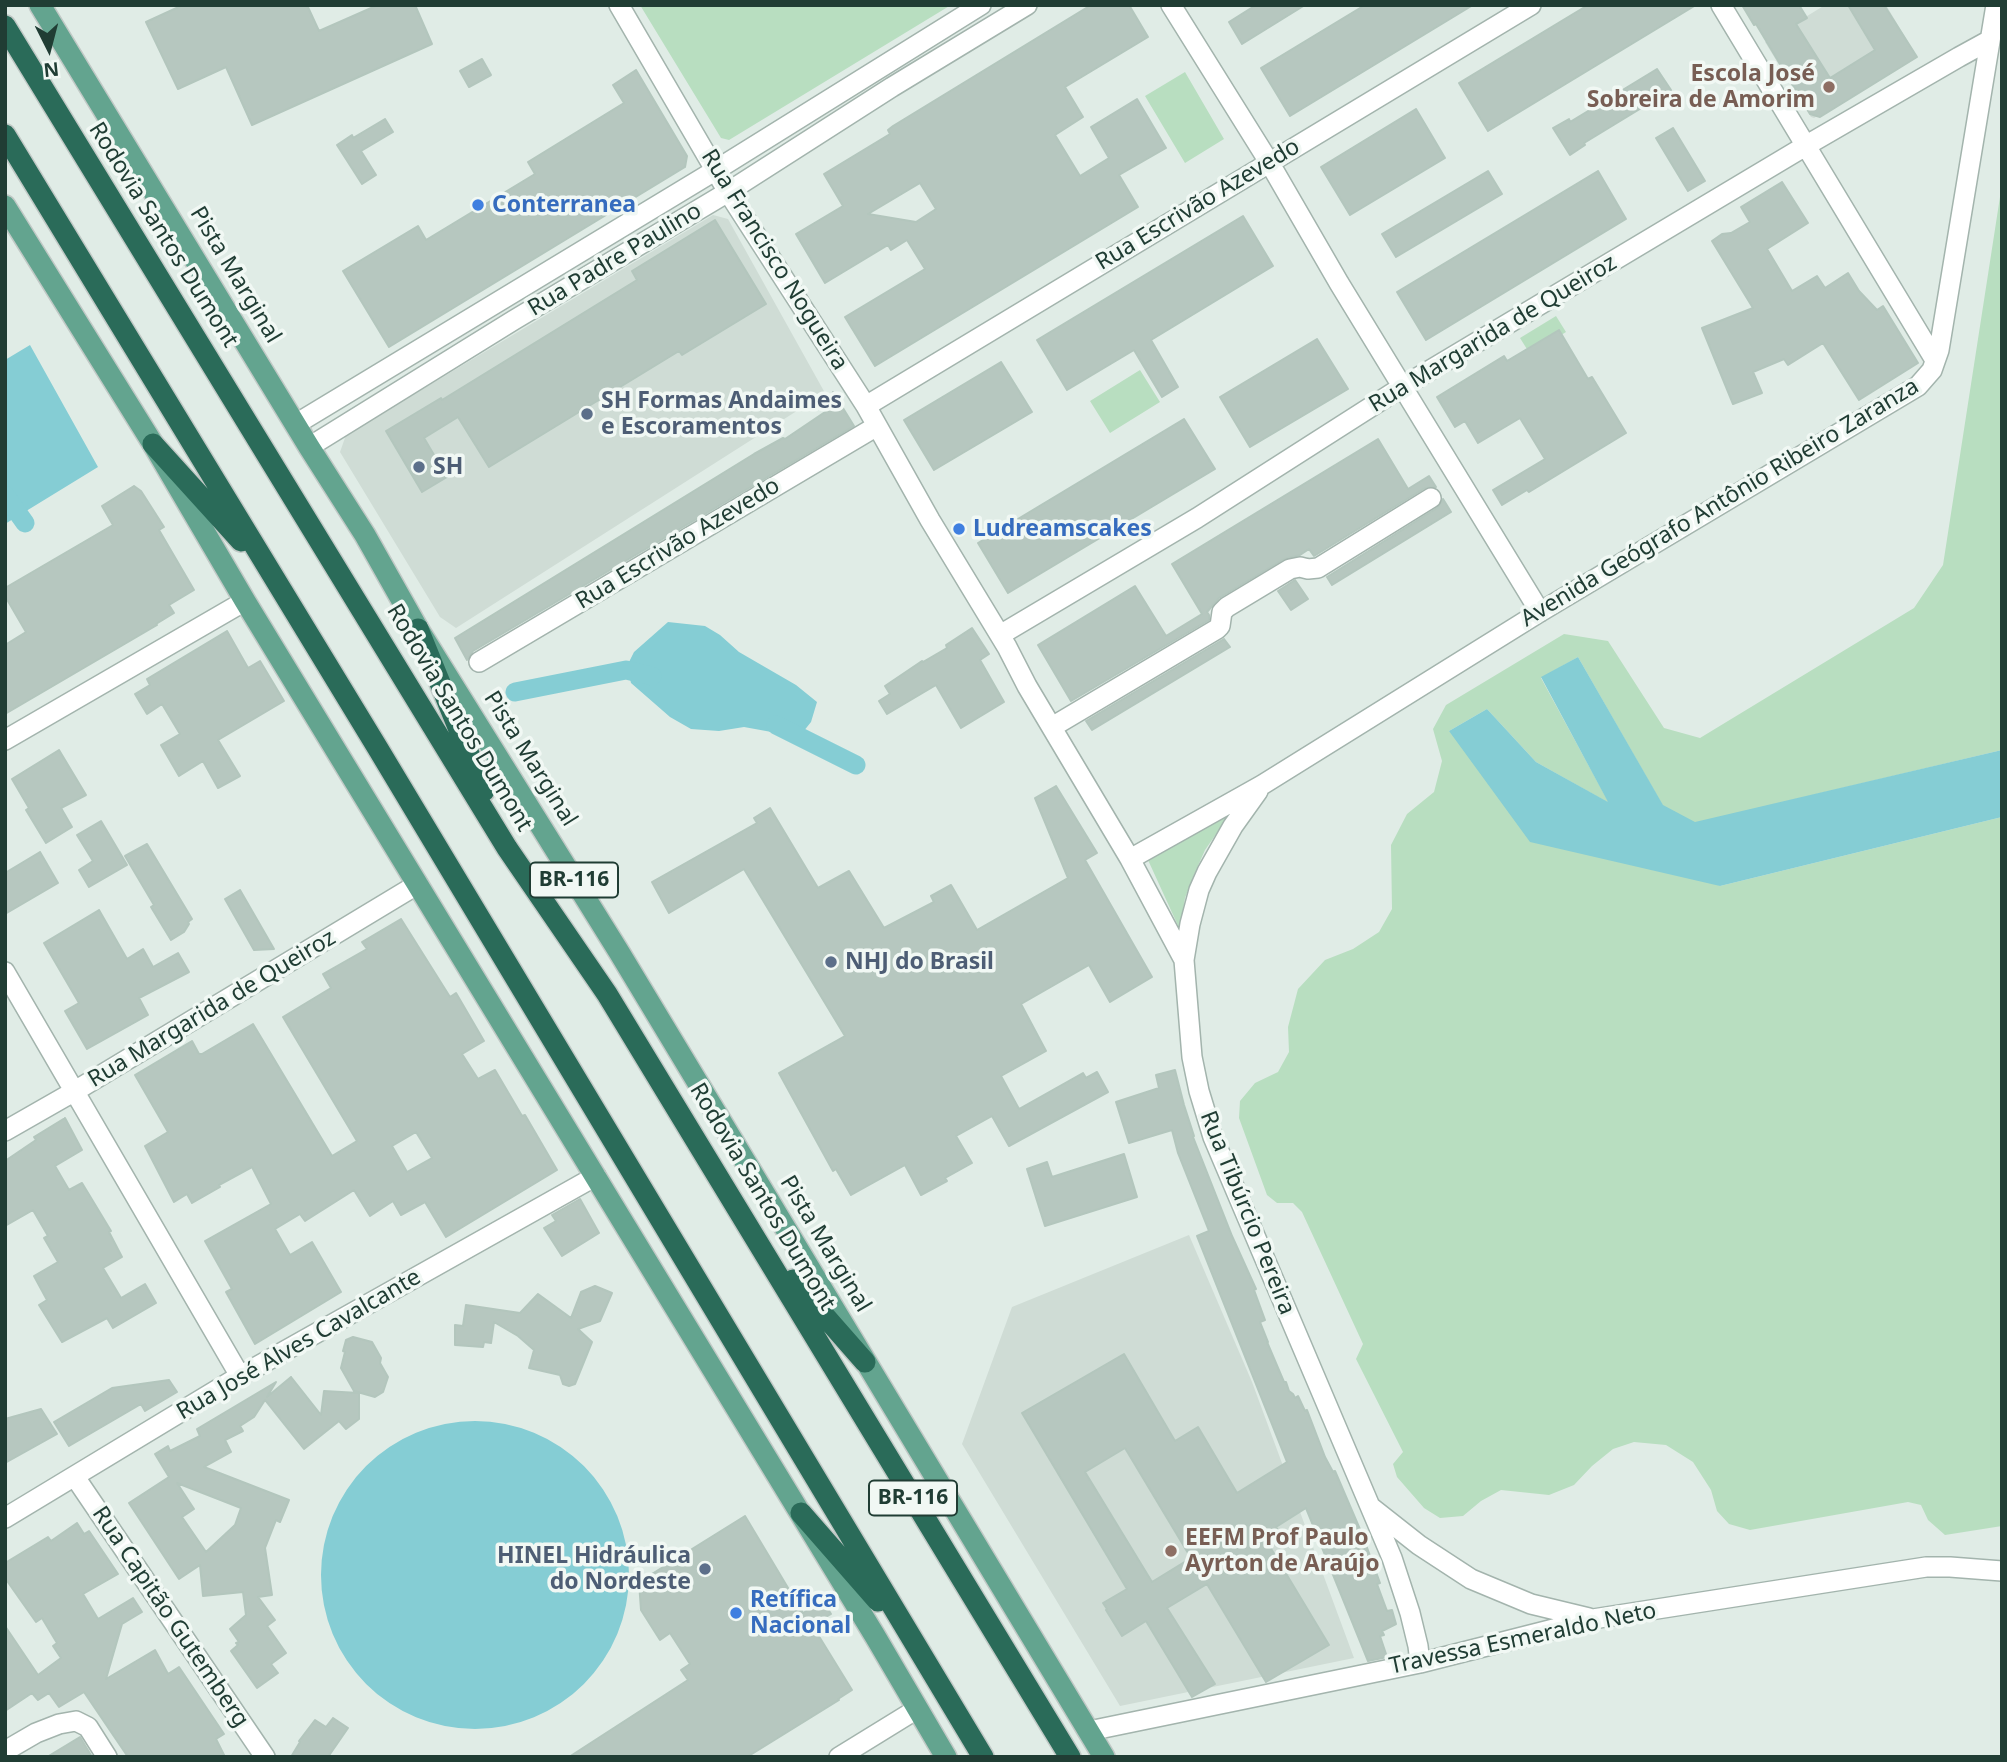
<!DOCTYPE html>
<meta charset="utf-8">
<style>
body{margin:0}
#map{position:relative;width:2007px;height:1762px;overflow:hidden;background:#e0ece6;font-family:"Noto Sans",sans-serif}
canvas{display:block}
.frame{position:absolute;inset:0;border:7px solid #203d34;pointer-events:none}
.north{position:absolute;left:14px;top:14px;width:70px;height:70px;-webkit-text-stroke:5px #f1f8f4;paint-order:stroke;rotate:174deg;font-size:19px;font-weight:700;line-height:28px;text-align:center;color:#203d34}
.north::after{content:'';display:block;margin:auto;width:24px;height:32px;background:#203d34;clip-path:polygon(50% 0,100% 100%,50% 72%,0 100%)}
</style>
<div id="map">
<canvas width="2007" height="1762"></canvas>
<div class="frame"></div>
<div class="north">N</div>
</div>
<script>
const context = document.querySelector('canvas').getContext('2d');
context.lineJoin = 'round';
function paint(path, color) { context.fillStyle = color; context.fill(path, 'evenodd'); }
const shape = rows => new Path2D(rows.map(r => 'M' + r).join(''));
function trace(path, color, width, dash) { context.strokeStyle = color; context.lineWidth = width; context.lineCap = dash ? 'butt' : 'round'; context.setLineDash(dash || []); context.stroke(path); }
function write(font, color, halo, rows, align = 'center') {
  context.font = font + ' "Noto Sans",sans-serif'; context.lineWidth = 7; context.setLineDash([]); context.textBaseline = 'middle'; context.strokeStyle = halo; context.fillStyle = color; for (const [text, x, y, turn = 0] of rows) {
    context.save(); context.translate(x, y); context.rotate((+turn || 0) * Math.PI / 180); context.textAlign = isNaN(turn) ? turn : align; if (halo) context.strokeText(text, 0, 0); context.fillText(text, 0, 0); context.restore();
  }
}
const built = shape([
 [1825,5,1886,5,1917,57,1814,118,1811,117,1765,42],
 [713,215,728,219,825,393,456,628,440,617,340,452,346,435],
 [1189,1235,1252,1382,1354,1658,1120,1706,962,1444,1012,1307]
]);
const green = shape([
 [640,5,951,5,729,140,721,138],
 [1185,72,1224,139,1185,163,1145,96],
 [2002,184,2002,750,1695,823,1663,806,1578,657,1541,678,1609,803,1536,762,1487,709,1449,731,1720,886,2002,817,2002,1526,1945,1535,1928,1520,1921,1505,1908,1502,1750,1530,1729,1524,1717,1511,1711,1490,1693,1462,1666,1445,1634,1442,1613,1449,1592,1466,1574,1485,1549,1495,1501,1490,1481,1501,1463,1516,1440,1518,1424,1508,1397,1477,1393,1464,1403,1452,1356,1359,1363,1344,1302,1212,1293,1203,1277,1203,1267,1195,1239,1118,1240,1101,1255,1083,1278,1072,1289,1052,1288,1027,1298,989,1325,960,1353,949,1379,932,1392,909,1391,845,1407,814,1434,792,1442,761,1433,729,1446,705,1564,634,1608,641,1664,728,1700,738,1914,608,1943,565],
 [1556,316,1566,332,1530,354,1520,338],
 [1140,370,1160,402,1110,433,1090,401],
 [1234,808,1205,850,1193,877,1185,898,1180,930,1148,860]
]);
const water = shape([
 [30,345,98,467,5,524,5,360],
 [668,622,705,626,720,635,739,652,796,685,817,702,811,722,799,737,744,727,719,731,691,729,670,717,631,683,627,666,634,652],
 [1578,657,1663,805,1695,822,2002,750,2002,817,1720,886,1530,842,1449,731,1487,709,1536,762,1608,802,1541,677],
 '321 1575a154 154 0 1 1 308 0a154 154 0 1 1-308 0Z'
]);
const canal = shape([
 [5,495,25,523],
 [515,692,626,670,652,676],
 [776,725,856,765]
]);
const building = shape([
 [183,5,307,5,319,31,378,5,415,5,432,44,252,125,226,67,178,89,146,22,183,5],
 [1091,5,1129,5,1148,37,1065,87,1083,117,1055,135,1080,176,1109,158,1091,127,1137,99,1166,148,1119,175,1138,207,875,366,845,317,925,269,907,240,891,250,888,245,825,283,796,234,843,206,824,174,890,134,888,130,893,126,1091,5],
 [920,183,936,209,916,222,868,214,920,183],
 [1256,5,1305,5,1242,44,1229,22,1256,5],
 [1365,5,1473,5,1290,116,1261,68,1365,5],
 [1588,5,1696,5,1488,131,1459,83,1588,5],
 [1742,5,1799,5,1807,18,1796,24,1830,78,1875,50,1848,5,1884,5,1917,57,1820,117,1810,114,1756,24,1754,25,1742,5],
 [482,59,491,75,469,87,460,71,482,59],
 [1657,69,1671,90,1584,143,1585,145,1570,155,1553,128,1569,119,1570,122,1657,69],
 [636,70,687,156,685,167,389,347,343,271,418,226,426,240,535,174,528,162,624,103,613,85,636,70],
 [1416,109,1445,158,1350,215,1321,167,1416,109],
 [385,119,393,132,361,151,376,175,362,184,337,145,352,135,353,138,385,119],
 [1673,128,1705,181,1688,191,1656,138,1673,128],
 [1488,171,1502,194,1396,257,1382,234,1488,171],
 [1598,171,1626,219,1426,340,1397,292,1598,171],
 [1782,182,1808,223,1767,249,1792,291,1817,276,1825,288,1848,273,1859,291,1877,310,1883,306,1918,363,1859,400,1823,343,1788,365,1784,359,1753,372,1762,393,1733,404,1702,328,1753,308,1712,241,1722,234,1731,233,1750,222,1741,207,1782,182],
 [1243,216,1273,266,1151,340,1178,387,1162,397,1134,350,1067,390,1037,340,1243,216],
 [715,220,766,304,682,355,679,351,489,467,458,417,424,438,447,477,422,492,386,431,441,398,442,400,637,280,632,271,715,220],
 [1559,330,1588,379,1592,377,1626,433,1529,492,1527,490,1502,505,1493,490,1545,459,1520,418,1478,443,1465,421,1455,427,1437,397,1504,356,1507,361,1559,330],
 [1317,339,1348,389,1250,447,1220,397,1317,339],
 [1001,362,1032,412,934,470,904,420,1001,362],
 [833,392,854,426,473,651,467,660,455,638,754,454,783,438,785,439,828,410,833,392],
 [1184,419,1215,469,1008,593,978,543,1184,419],
 [1378,439,1408,489,1429,476,1436,487,1425,488,1314,556,1309,549,1300,555,1284,559,1219,598,1207,612,1209,615,1209,620,1071,701,1038,645,1135,586,1166,636,1202,614,1172,564,1378,439],
 [134,486,141,491,164,527,159,530,194,590,169,605,174,613,156,624,157,625,5,714,5,645,26,632,5,596,5,588,113,525,102,506,134,486],
 [1443,499,1451,512,1332,585,1327,577,1437,508,1443,499],
 [1295,580,1308,599,1291,610,1278,591,1295,580],
 [972,628,989,654,980,660,1004,702,961,728,936,685,887,714,879,701,890,694,885,686,922,661,923,662,947,648,946,645,972,628],
 [227,631,248,668,260,661,284,701,218,740,240,776,218,788,203,761,179,776,161,745,180,734,162,704,147,714,135,694,150,685,147,679,227,631],
 [1224,639,1230,647,1092,730,1086,721,1224,639],
 [59,750,86,795,61,808,72,827,46,843,26,810,29,808,12,779,59,750],
 [1056,786,1097,853,1085,860,1152,977,1110,1002,1089,965,1021,1004,1046,1051,1001,1076,1019,1109,1083,1073,1086,1078,1097,1072,1108,1092,1009,1146,992,1116,956,1136,972,1163,945,1178,947,1181,921,1195,905,1165,851,1195,836,1169,833,1171,779,1073,845,1036,744,869,669,913,652,882,757,823,754,818,770,808,818,888,849,871,884,928,934,902,931,896,951,885,977,930,1068,878,1035,798,1056,786],
 [101,821,127,865,89,887,79,870,93,861,77,835,101,821],
 [147,844,192,919,188,922,189,924,184,932,171,940,151,907,154,905,125,856,147,844],
 [40,852,58,883,5,914,5,873,40,852],
 [240,890,274,949,254,950,225,899,240,890],
 [99,910,127,959,143,949,153,967,178,953,189,972,139,998,148,1015,87,1049,65,1011,79,1003,44,943,99,910],
 [401,919,450,997,456,993,484,1041,462,1054,478,1079,495,1070,522,1116,525,1115,557,1170,446,1237,425,1202,401,1215,393,1201,370,1216,354,1190,305,1221,300,1214,275,1229,290,1255,312,1242,341,1292,255,1344,226,1292,232,1289,205,1241,271,1204,252,1167,219,1185,220,1187,192,1203,187,1194,174,1202,145,1146,168,1132,135,1075,192,1041,199,1054,202,1054,253,1024,332,1156,357,1141,283,1017,331,988,323,974,367,949,362,942,401,919],
 [416,1132,432,1158,407,1172,392,1146,416,1132],
 [1175,1070,1184,1105,1194,1136,1193,1137,1232,1236,1256,1289,1254,1290,1265,1320,1260,1322,1268,1342,1267,1342,1284,1382,1286,1382,1289,1391,1293,1394,1295,1398,1298,1396,1305,1411,1307,1410,1325,1457,1333,1472,1335,1471,1362,1534,1380,1583,1377,1584,1387,1611,1392,1610,1396,1624,1382,1631,1384,1635,1380,1636,1387,1657,1368,1661,1306,1508,1276,1527,1280,1534,1267,1542,1329,1645,1266,1682,1207,1584,1167,1608,1215,1684,1192,1697,1146,1621,1122,1636,1106,1610,1107,1609,1103,1603,1127,1589,1022,1413,1124,1354,1175,1441,1198,1427,1237,1493,1287,1462,1197,1236,1209,1231,1178,1153,1172,1130,1129,1143,1116,1102,1159,1088,1156,1075,1175,1070],
 [1125,1448,1191,1558,1152,1582,1085,1472,1125,1448],
 [65,1118,82,1150,55,1166,69,1190,82,1183,111,1231,109,1232,122,1257,103,1268,121,1298,145,1284,156,1303,113,1328,107,1318,62,1342,39,1305,47,1300,34,1276,58,1262,44,1238,48,1236,33,1210,5,1226,5,1161,36,1140,34,1137,65,1118],
 [1124,1154,1137,1197,1045,1226,1027,1169,1047,1162,1052,1177,1124,1154],
 [580,1199,599,1233,562,1256,544,1228,556,1221,552,1215,580,1199],
 [595,1286,612,1293,600,1321,578,1329,592,1342,575,1384,569,1386,563,1384,560,1375,529,1368,534,1350,518,1336,494,1322,491,1343,484,1342,483,1347,455,1345,455,1325,463,1326,466,1305,520,1313,538,1294,571,1318,581,1292,595,1286],
 [353,1337,372,1342,381,1358,380,1363,388,1377,383,1392,375,1397,354,1391,341,1368,345,1352,343,1351,346,1340,353,1337],
 [291,1377,321,1415,324,1391,359,1393,359,1419,346,1429,339,1421,304,1449,265,1400,254,1417,240,1426,243,1431,225,1440,231,1452,204,1467,289,1500,280,1522,276,1520,265,1548,272,1595,258,1597,275,1620,267,1626,286,1653,271,1664,278,1673,257,1688,231,1651,238,1645,236,1643,239,1642,230,1629,246,1615,243,1592,203,1596,200,1565,179,1579,129,1503,169,1477,155,1454,168,1446,170,1451,200,1436,197,1429,276,1382,267,1397,291,1377],
 [177,1483,241,1508,235,1525,206,1552,182,1517,194,1509,177,1483],
 [169,1380,177,1392,145,1411,141,1404,69,1446,54,1422,112,1388,169,1380],
 [41,1409,57,1434,5,1463,5,1419,41,1409],
 [745,1516,803,1613,823,1601,831,1614,812,1625,852,1690,838,1699,839,1700,747,1757,569,1757,688,1680,681,1670,690,1664,670,1633,660,1640,641,1610,639,1582,745,1516],
 [77,1523,84,1534,89,1531,118,1574,83,1594,98,1619,133,1598,142,1612,122,1624,106,1679,155,1650,168,1674,179,1667,224,1734,216,1739,225,1757,128,1757,84,1692,59,1707,49,1693,38,1700,32,1693,5,1711,5,1626,38,1675,61,1658,53,1646,57,1643,42,1618,36,1622,5,1578,5,1563,48,1537,51,1541,77,1523],
 [333,1718,348,1728,328,1757,291,1757,300,1742,299,1741,315,1720,326,1727,333,1718],
 [80,1737,92,1757,47,1757,80,1737]
]);
const street = shape([
 [619,5,728,192,866,406,930,520,1007,647,1027,686,1130,859,1184,960,1192,1057,1199,1091,1213,1137,1392,1558,1410,1613,1418,1646,1420,1663],
 [1171,5,1269,162,1339,283,1540,612],
 [1721,5,1935,360],
 [866,406,1531,5],
 [296,424,716,170,981,5],
 [309,447,514,320,728,192,892,87,1027,5],
 [1000,635,1197,518,1402,387,1807,145,1959,57,1990,40],
 [479,662,877,426],
 [1052,727,1217,629,1220,626,1222,612,1227,607,1290,569,1300,567,1308,569,1318,568,1431,498],
 [5,740,245,601],
 [1130,859,1262,785,1540,612,1918,386,1932,370,1939,350,1996,5],
 [1184,960,1190,924,1199,890,1207,872,1233,826,1258,791],
 [5,972,240,1376],
 [5,1131,75,1091,418,884],
 [75,1477,265,1757],
 [1372,1508,1419,1545,1471,1579,1531,1604,1589,1618],
 [5,1518,240,1376,596,1176],
 [1089,1731,1420,1663,1593,1619,1926,1567,1950,1567,2002,1571],
 [5,1751,36,1733,59,1724,76,1721,88,1727,107,1757],
 [839,1757,917,1709]
]);
const primary = shape([
 [40,5,309,447,365,535,418,629,619,952,1104,1757],
 [5,206,153,444,245,601,875,1636,946,1757]
]);
const highway = shape([
 [5,26,507,848,607,994,1070,1757],
 [5,135,377,747,983,1757],
 [153,444,241,541],
 [418,629,484,791],
 [793,1280,865,1362],
 [801,1513,878,1601]
]);
const markers = [
 [1829,87,7,"#8d6e63"],
 [478,205,7,"#3f7fe0"],
 [587,414,7,"#5c6f8a"],
 [419,467,7,"#5c6f8a"],
 [959,529,7,"#3f7fe0"],
 [831,962,7,"#5c6f8a"],
 [1171,1551,7,"#8d6e63"],
 [705,1569,7,"#5c6f8a"],
 [736,1613,7,"#3f7fe0"]
];
const shields = [
 [574,880,88],
 [913,1498,88]
];
const shieldNames = [
 ["BR-116",574,880],
 ["BR-116",913,1498]
];
const educationNames = [
 ["Escola José",1815,74],
 ["Sobreira de Amorim",1815,100],
 ["EEFM Prof Paulo",1185,1538,"left"],
 ["Ayrton de Araújo",1185,1564,"left"]
];
const shopNames = [
 ["Conterranea",492,205],
 ["Ludreamscakes",973,529],
 ["Retífica",750,1600],
 ["Nacional",750,1626]
];
const streetNames = [
 ["Rua Escrivão Azevedo",1198,205,-31],
 ["Rodovia Santos Dumont",163,235,58],
 ["Rua Padre Paulino",615,260,-31],
 ["Rua Francisco Nogueira",774,260,58],
 ["Pista Marginal",235,275,59],
 ["Rua Margarida de Queiroz",1493,334,-31],
 ["Avenida Geógrafo Antônio Ribeiro Zaranza",1720,503,-31],
 ["Rua Escrivão Azevedo",678,544,-31],
 ["Rodovia Santos Dumont",459,718,59],
 ["Pista Marginal",530,759,58],
 ["Rua Margarida de Queiroz",212,1009,-31],
 ["Rodovia Santos Dumont",762,1197,59],
 ["Rua Tibúrcio Pereira",1247,1213,68],
 ["Pista Marginal",825,1244,59],
 ["Rua José Alves Cavalcante",299,1345,-30],
 ["Rua Capitão Gutemberg",170,1617,56],
 ["Travessa Esmeraldo Neto",1523,1639,-12]
];
const serviceNames = [
 ["SH Formas Andaimes",601,401],
 ["e Escoramentos",601,427],
 ["SH",433,467],
 ["NHJ do Brasil",845,962],
 ["HINEL Hidráulica",691,1556,"right"],
 ["do Nordeste",691,1582,"right"]
];
paint(built, '#cfdcd5');
paint(green, '#b8dec0');
paint(water, '#85cdd4');
trace(canal, '#85cdd4', 19);
paint(building, '#b6c7bf');
trace(building, '#b3c6bd', 2);
trace(street, '#a3b4ad', 22);
trace(primary, '#c1c9c6', 24);
trace(highway, '#c1c9c6', 24);
trace(street, '#fff', 19);
trace(primary, '#63a48f', 21);
trace(highway, '#2a6b59', 21);
for (const [x, y, r, color] of markers) { const dot = new Path2D(); dot.arc(x, y, r, 0, 2 * Math.PI); context.fillStyle = color; context.fill(dot); trace(dot, '#f1f8f4', 2.5); }
for (const [x, y, w] of shields) { const box = new Path2D(); box.roundRect(x - w / 2, y - 17.5, w, 35, 5); context.fillStyle = '#f1f8f4'; context.fill(box); trace(box, '#203d34', 2); }
write('bold 21px', '#203d34', null, shieldNames);
write('bold 23px', '#785e54', '#f1f8f4', educationNames, 'right');
write('bold 23px', '#366cbe', '#f1f8f4', shopNames, 'left');
write('23px', '#203d34', '#f1f8f4', streetNames);
write('bold 23px', '#4e5e75', '#f1f8f4', serviceNames, 'left');
</script>
